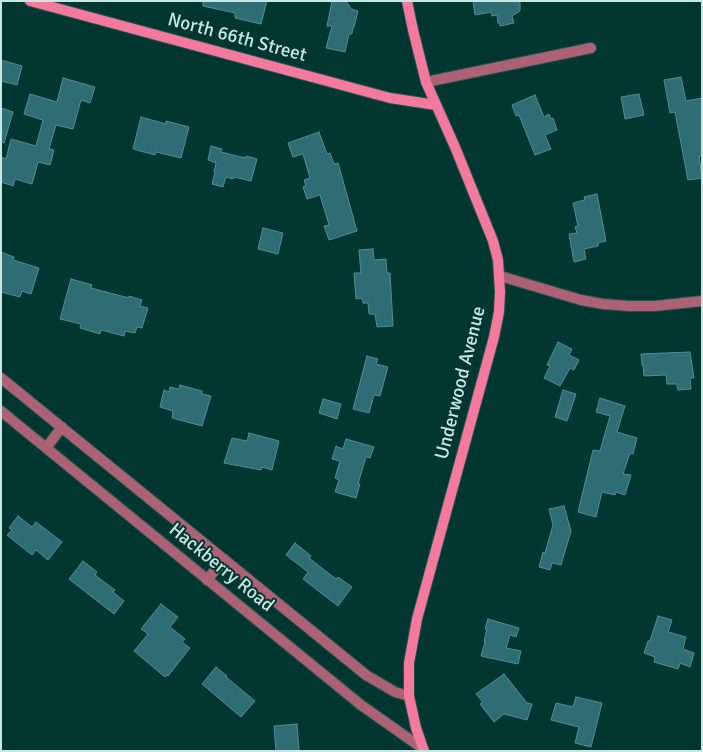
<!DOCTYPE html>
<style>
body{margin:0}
#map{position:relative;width:703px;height:752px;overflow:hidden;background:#023731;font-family:Signika,sans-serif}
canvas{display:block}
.frame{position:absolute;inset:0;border:2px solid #c9e7e2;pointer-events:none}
</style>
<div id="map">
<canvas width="703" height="752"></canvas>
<div class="frame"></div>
</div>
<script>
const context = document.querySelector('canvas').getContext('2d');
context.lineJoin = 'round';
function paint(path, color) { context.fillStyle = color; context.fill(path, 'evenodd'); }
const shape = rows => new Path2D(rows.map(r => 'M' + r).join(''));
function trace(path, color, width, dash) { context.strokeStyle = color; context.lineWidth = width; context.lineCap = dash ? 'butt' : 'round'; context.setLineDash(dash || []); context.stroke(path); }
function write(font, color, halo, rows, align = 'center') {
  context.font = font + ' Signika,sans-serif'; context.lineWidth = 4; context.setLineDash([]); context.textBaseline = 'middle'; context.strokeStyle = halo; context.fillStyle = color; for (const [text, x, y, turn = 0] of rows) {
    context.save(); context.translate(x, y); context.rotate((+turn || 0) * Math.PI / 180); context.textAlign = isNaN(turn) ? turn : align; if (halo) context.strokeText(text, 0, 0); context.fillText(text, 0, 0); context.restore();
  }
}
const building = shape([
 [203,1,267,1,261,24,235,18,235,13,203,6,203,1],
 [332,1,346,1,351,9,358,11,354,27,353,27,352,34,349,34,345,52,326,48,332,26,327,26,332,1],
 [473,1,520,1,520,11,512,16,514,23,500,26,499,23,498,23,497,15,492,16,491,12,475,15,473,1],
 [1,60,22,66,17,85,1,81,1,60],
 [681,77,686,101,702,98,702,156,699,156,702,178,688,180,675,112,670,113,664,80,681,77],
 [63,78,95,87,90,103,81,100,73,129,56,125,49,149,54,150,50,165,38,162,32,184,15,179,13,186,1,182,1,157,6,159,11,139,36,146,43,120,24,114,30,94,57,102,63,78],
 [639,94,644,115,625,119,621,97,639,94],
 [535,95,544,117,549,114,551,119,553,118,557,130,545,135,551,149,535,155,519,115,516,116,512,105,535,95],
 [1,108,13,112,4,143,1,142,1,108],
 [141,117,166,124,166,121,189,127,181,158,156,152,155,155,133,149,141,117],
 [319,132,327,154,330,153,334,164,338,163,357,231,329,240,324,226,329,225,320,195,307,199,303,187,306,186,304,180,310,178,303,154,293,157,288,143,319,132],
 [211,146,222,149,221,152,245,158,246,156,257,159,251,181,234,177,233,179,226,177,223,187,212,184,215,172,214,172,216,163,208,160,211,146],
 [597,194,606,241,598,243,598,246,584,249,586,259,574,262,569,234,577,233,575,227,578,226,573,203,585,200,584,197,597,194],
 [263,228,283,233,278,254,258,249,263,228],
 [373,249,374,260,386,259,387,273,390,273,393,326,377,327,375,314,369,314,368,303,363,303,362,298,356,299,354,273,361,273,359,250,373,249],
 [1,252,14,257,13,260,39,268,31,294,22,291,20,297,1,292,1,252],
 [71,279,92,285,91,288,129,298,129,296,142,300,140,306,148,308,142,328,137,327,135,333,125,331,124,336,101,330,100,334,80,328,81,324,60,319,71,279],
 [558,342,572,349,569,355,579,360,574,370,570,368,560,386,544,378,550,366,547,365,558,342],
 [690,352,694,378,690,378,691,389,678,390,677,384,667,384,666,375,644,376,643,365,642,365,641,354,690,352],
 [367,356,378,359,376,364,388,367,380,396,374,395,369,413,353,409,367,356],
 [180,385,202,391,202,394,211,396,202,426,172,418,173,411,160,407,164,390,169,392,170,387,179,389,180,385],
 [563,390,576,394,567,421,555,417,563,390],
 [600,398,625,406,617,432,637,438,633,454,630,453,623,474,631,475,625,495,616,492,615,495,602,492,596,517,578,512,593,450,600,451,610,416,596,412,600,398],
 [323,399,341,404,337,419,319,413,323,399],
 [249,433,279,441,272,470,262,467,261,470,224,463,232,438,247,441,249,433],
 [346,439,374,447,370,458,366,457,358,484,360,484,356,498,335,492,339,480,335,478,340,461,332,459,336,446,343,449,346,439],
 [564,506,571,531,561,565,552,563,550,570,539,567,543,552,545,553,553,525,549,509,564,506],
 [18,516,32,527,36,522,62,542,48,560,36,550,32,555,7,535,12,530,9,528,18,516],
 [295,543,311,556,309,558,336,579,338,577,352,587,338,606,303,579,308,572,286,555,295,543],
 [83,561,97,572,95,575,115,590,113,592,124,601,114,614,69,579,83,561],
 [161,604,178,617,170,627,185,639,182,642,190,648,168,676,167,675,165,677,134,651,148,634,141,629,161,604],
 [658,616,672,620,668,632,686,637,683,649,694,653,690,667,680,663,678,669,654,662,655,657,644,653,648,641,650,641,658,616],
 [488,619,519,628,516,637,510,635,506,648,521,651,518,664,481,656,485,642,484,641,487,629,485,629,488,619],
 [216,667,227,676,226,677,255,701,241,717,202,684,216,667],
 [504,674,527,703,532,704,527,720,504,714,494,722,480,704,483,702,476,694,504,674],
 [576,697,602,703,591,747,575,743,579,727,551,720,556,703,573,707,576,697],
 [297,724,299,751,276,751,274,726,297,724]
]);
const street = shape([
 [426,82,591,48],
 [500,276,581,300,603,304,629,306,655,306,702,301],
 [1,378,366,675,395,692,409,696],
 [1,411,361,705,422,748],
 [46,448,62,427],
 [207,580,224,559]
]);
const secondary = shape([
 [30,1,390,98,436,105],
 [407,1,413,30,426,82,455,147,493,241,498,260,500,292,499,312,494,337,417,619,409,663,409,696,416,728,424,751]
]);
const streetNames = [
 ["North 66th Street",237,38,15],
 ["Underwood Avenue",461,383,-76],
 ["Hackberry Road",221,568,39]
];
paint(building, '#2d6d73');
trace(building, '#508f95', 1);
trace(street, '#22534d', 12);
trace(secondary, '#22534d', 12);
trace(street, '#ad6175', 10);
trace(secondary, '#f47a9d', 10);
write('19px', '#c9e7e2', '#023731', streetNames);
</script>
